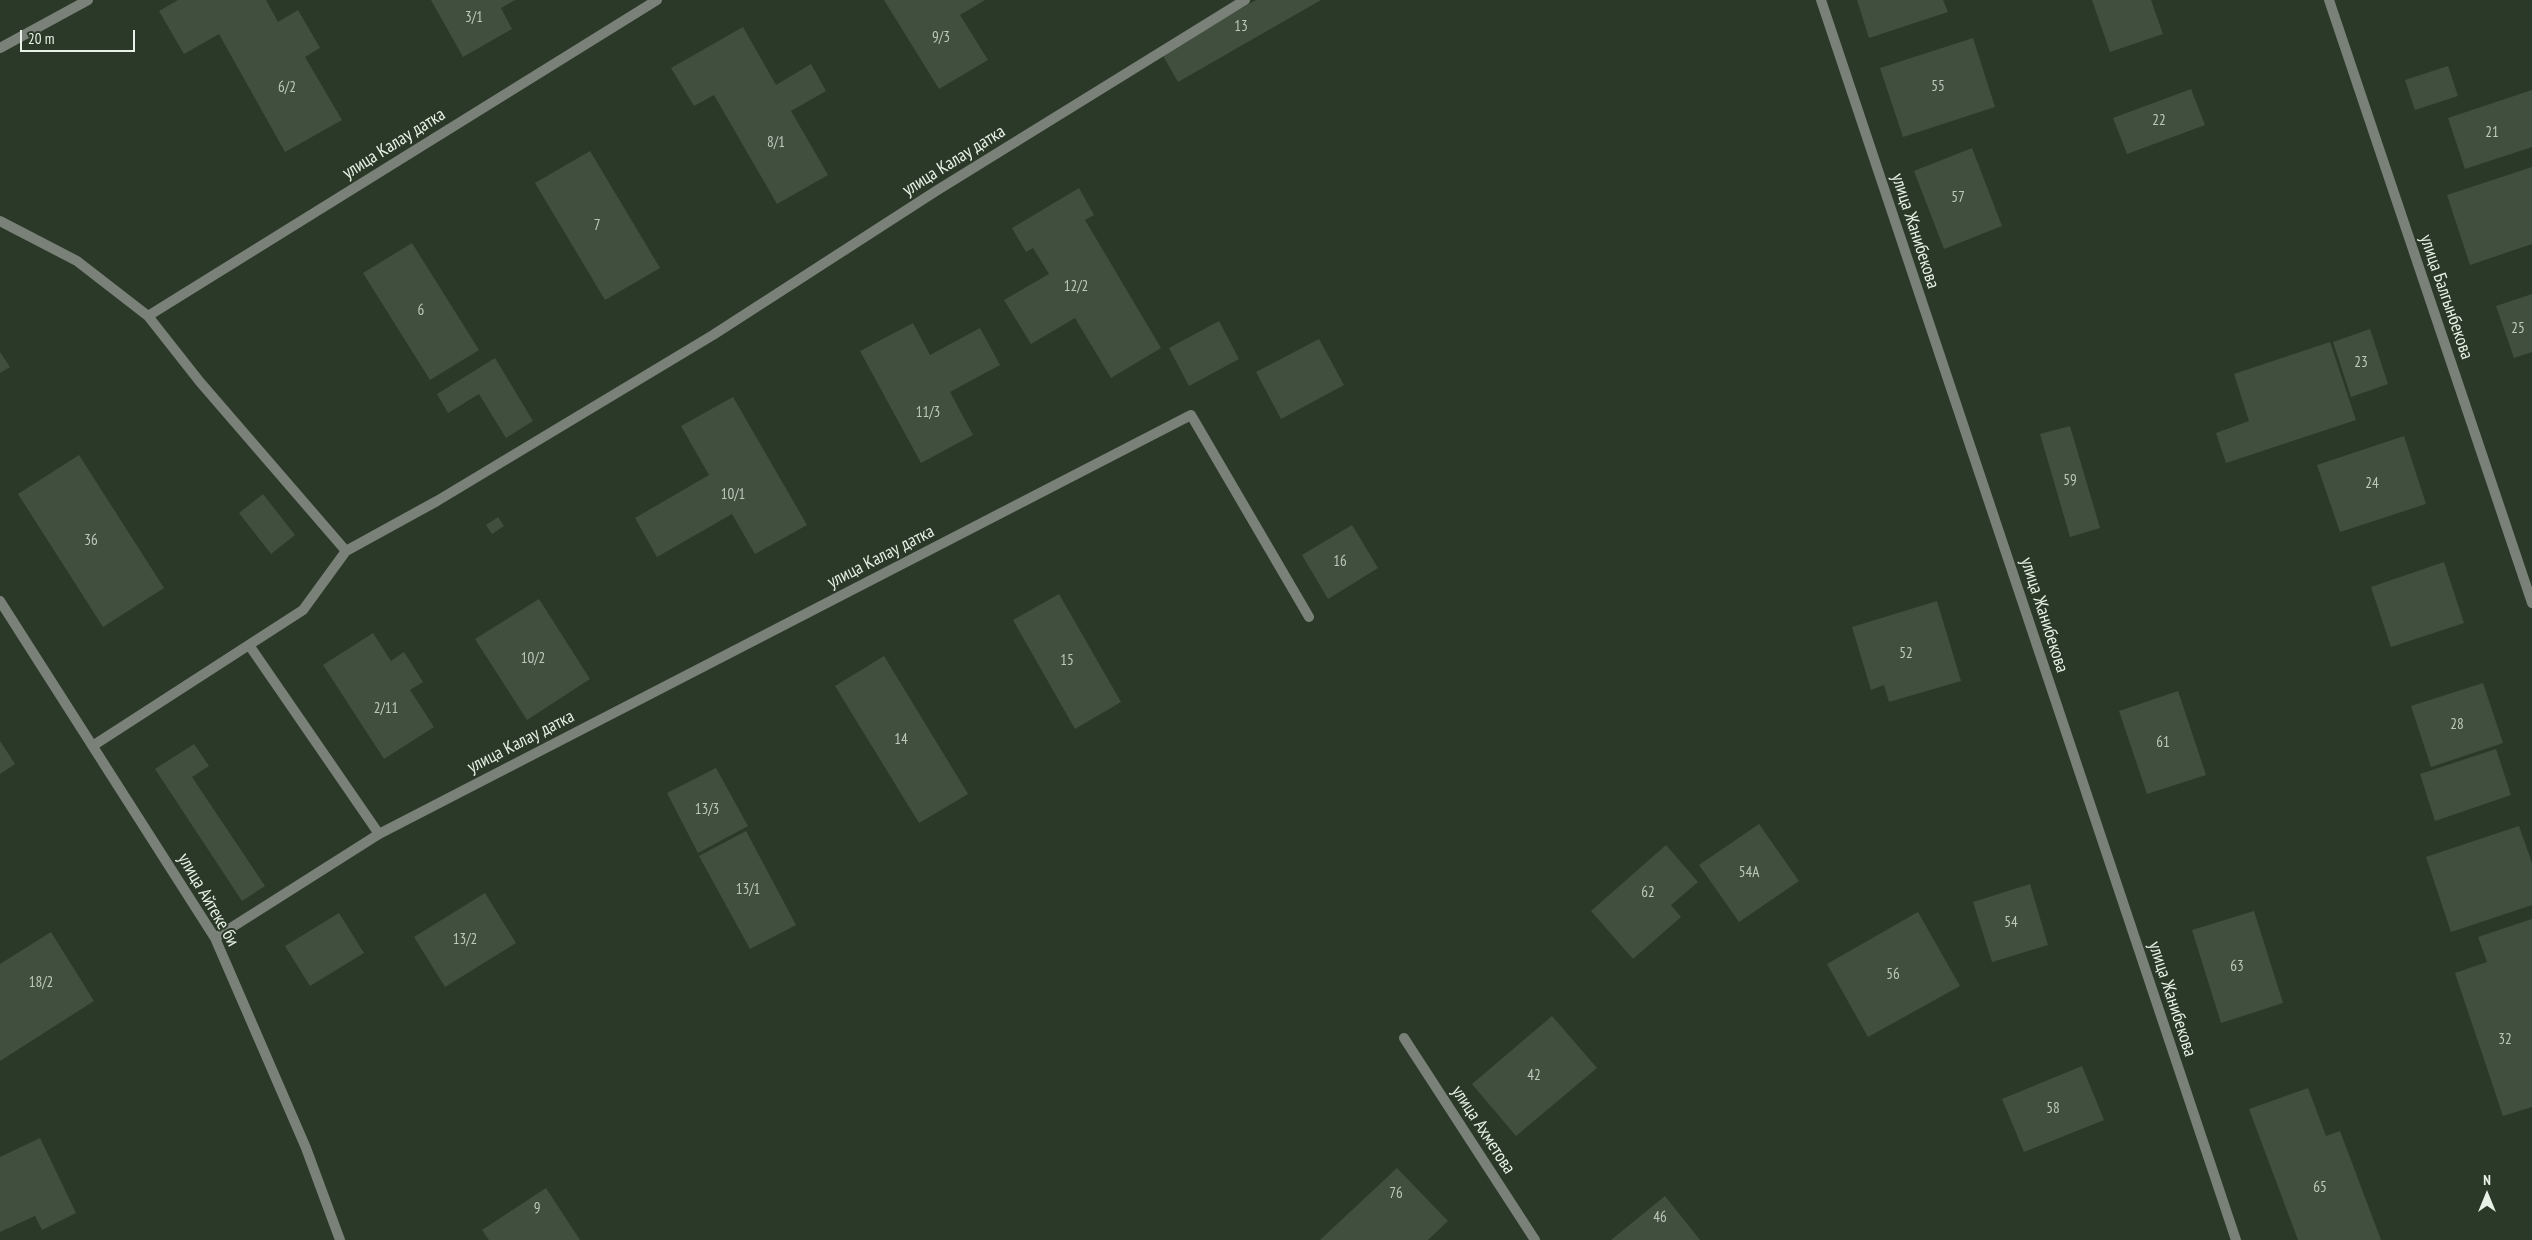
<!DOCTYPE html>
<meta charset="utf-8">
<style>
body{margin:0}
#map{position:relative;width:2532px;height:1240px;overflow:hidden;background:#2b3928;font-family:"PT Sans Narrow",sans-serif}
canvas{display:block}
.north{position:absolute;left:2462px;top:1170px;width:50px;height:50px;-webkit-text-stroke:4px #2b3928;paint-order:stroke;rotate:0deg;font-size:14px;font-weight:700;line-height:20px;text-align:center;color:#e8f1e6}
.north::after{content:'';display:block;margin:auto;width:18px;height:22px;background:#e8f1e6;clip-path:polygon(50% 0,100% 100%,50% 72%,0 100%)}
.scale{position:absolute;left:20px;top:30px;width:115px;height:22px;box-sizing:border-box;border:2px solid #e8f1e6;border-top:0;padding-left:6px;font-size:15px;line-height:18px;white-space:nowrap;color:#e8f1e6;-webkit-text-stroke:4px #2b3928;paint-order:stroke}
</style>
<div id="map">
<canvas width="2532" height="1240"></canvas>
<div class="north">N</div>
<div class="scale">20 m</div>
</div>
<script>
const context = document.querySelector('canvas').getContext('2d');
context.lineJoin = 'round';
function paint(path, color) { context.fillStyle = color; context.fill(path, 'evenodd'); }
const shape = rows => new Path2D(rows.map(r => 'M' + r).join(''));
function trace(path, color, width, dash) { context.strokeStyle = color; context.lineWidth = width; context.lineCap = dash ? 'butt' : 'round'; context.setLineDash(dash || []); context.stroke(path); }
function write(font, color, halo, rows, align = 'center') {
  context.font = font + ' "PT Sans Narrow",sans-serif'; context.lineWidth = 4; context.setLineDash([]); context.textBaseline = 'middle'; context.strokeStyle = halo; context.fillStyle = color; for (const [text, x, y, turn = 0] of rows) {
    context.save(); context.translate(x, y); context.rotate((+turn || 0) * Math.PI / 180); context.textAlign = isNaN(turn) ? turn : align; if (halo) context.strokeText(text, 0, 0); context.fillText(text, 0, 0); context.restore();
  }
}
const building = shape([
 [178,0,266,0,278,22,298,10,320,48,305,57,342,120,285,152,219,34,184,54,159,11],
 [431,0,515,0,501,8,512,29,463,57],
 [884,0,985,0,960,15,988,60,939,89],
 [1256,0,1321,0,1178,82,1162,54],
 [1857,0,1943,0,1948,12,1869,38],
 [2092,0,2151,0,2163,34,2110,52],
 [743,27,776,85,811,64,826,91,791,111,828,175,777,204,714,95,694,106,671,68],
 [1973,38,1995,107,1903,137,1880,68],
 [2448,66,2458,96,2415,110,2405,80],
 [2191,89,2205,125,2127,154,2113,118],
 [2532,90,2532,147,2465,169,2448,118],
 [1972,148,2002,226,1944,249,1914,171],
 [590,151,660,268,605,300,535,183],
 [2532,167,2532,244,2470,265,2447,195],
 [1079,188,1094,215,1085,220,1161,348,1111,378,1075,318,1031,344,1004,300,1049,274,1033,248,1026,252,1012,228],
 [412,243,479,350,430,380,363,273],
 [2532,294,2532,352,2514,358,2496,306],
 [1219,321,1239,359,1189,386,1169,348],
 [913,323,930,355,980,328,1000,365,950,392,973,435,921,463,860,351],
 [2370,329,2388,384,2351,397,2333,342],
 [1319,339,1344,385,1281,419,1256,372],
 [2330,342,2356,420,2226,463,2216,433,2249,421,2234,374],
 [0,352,10,367,0,373],
 [495,358,533,421,506,438,479,394,448,413,437,394],
 [733,397,807,525,755,554,732,514,657,557,635,518,709,475,681,426],
 [2070,426,2100,528,2070,537,2040,434],
 [2404,436,2426,504,2340,532,2317,465],
 [79,455,164,588,103,627,18,494],
 [263,494,295,535,271,554,239,513],
 [498,517,504,526,492,534,486,525],
 [1352,525,1378,568,1328,599,1302,555],
 [2444,562,2464,623,2391,647,2371,587],
 [1059,594,1121,702,1075,729,1013,620],
 [539,599,590,679,527,720,475,639],
 [1937,601,1961,681,1889,702,1884,685,1871,690,1852,627],
 [373,633,391,661,404,652,423,682,410,690,434,727,384,759,323,665],
 [884,656,968,794,919,823,835,686],
 [2483,683,2503,743,2431,767,2411,706],
 [2178,691,2206,775,2147,794,2119,711],
 [0,741,15,764,0,774],
 [194,744,209,766,192,777,265,886,242,901,155,769],
 [2496,749,2511,795,2435,821,2420,774],
 [716,768,748,826,698,853,667,793],
 [1759,824,1799,881,1739,922,1699,865],
 [2519,826,2532,863,2532,905,2451,932,2426,857],
 [746,831,796,925,750,949,699,856],
 [1666,845,1698,882,1671,905,1681,917,1633,959,1591,911],
 [2030,884,2048,945,1992,962,1973,902],
 [485,893,516,943,445,987,414,937],
 [2254,911,2283,1003,2221,1023,2192,930],
 [1918,912,1960,986,1868,1037,1827,964],
 [339,913,364,953,310,986,285,946],
 [2532,919,2532,1107,2503,1116,2455,973,2487,962,2478,937],
 [51,932,94,1001,0,1061,0,964],
 [1552,1016,1597,1068,1516,1136,1472,1084],
 [2082,1066,2104,1120,2024,1152,2002,1099],
 [2308,1088,2326,1136,2340,1131,2381,1240,2298,1240,2249,1109],
 [40,1138,76,1213,42,1230,35,1216,0,1232,0,1157],
 [1397,1168,1448,1221,1428,1240,1320,1240],
 [546,1188,580,1240,489,1240,482,1230],
 [1665,1196,1700,1240,1611,1240]
]);
const minor = shape([
 [1821,0,2236,1240],
 [2329,0,2532,603],
 [0,48,88,0],
 [0,221,77,261,148,316,200,382,346,551],
 [148,316,657,0],
 [0,601,215,938,306,1148,340,1240],
 [249,645,379,834],
 [94,745,303,610,346,551,437,501,713,335,936,191,1245,0],
 [215,938,379,834,1191,415,1309,617],
 [1404,1038,1535,1240]
]);
const numberNames = [
 ["3/1",474,18],
 ["13",1241,27],
 ["9/3",941,38],
 ["55",1938,87],
 ["6/2",287,88],
 ["22",2159,121],
 ["21",2492,133],
 ["8/1",776,143],
 ["57",1958,198],
 ["7",597,226],
 ["12/2",1076,287],
 ["6",421,311],
 ["25",2518,329],
 ["23",2361,363],
 ["11/3",928,413],
 ["59",2070,481],
 ["24",2372,484],
 ["10/1",733,495],
 ["36",91,541],
 ["16",1340,562],
 ["52",1906,654],
 ["10/2",533,659],
 ["15",1067,661],
 ["2/11",386,709],
 ["28",2457,725],
 ["14",901,740],
 ["61",2163,743],
 ["13/3",707,810],
 ["54А",1749,873],
 ["13/1",748,890],
 ["62",1648,893],
 ["54",2011,923],
 ["13/2",465,940],
 ["63",2237,967],
 ["56",1893,975],
 ["18/2",41,983],
 ["32",2505,1040],
 ["42",1534,1076],
 ["58",2053,1109],
 ["65",2320,1188],
 ["76",1396,1194],
 ["9",537,1209],
 ["46",1660,1218]
];
const streetNames = [
 ["улица Калау датка",394,144,-32],
 ["улица Калау датка",954,161,-32],
 ["улица Жанибекова",1915,231,72],
 ["улица Балгынбекова",2446,297,71],
 ["улица Калау датка",881,557,-27],
 ["улица Жанибекова",2044,615,72],
 ["улица Калау датка",521,742,-27],
 ["улица Айтеке би",208,900,60],
 ["улица Жанибекова",2172,999,72],
 ["улица Ахметова",1483,1130,57]
];
paint(building, '#41503e');
trace(minor, '#7a8178', 10);
write('15px', '#bec9bc', null, numberNames);
write('18px', '#e8f1e6', '#2b3928', streetNames);
</script>
